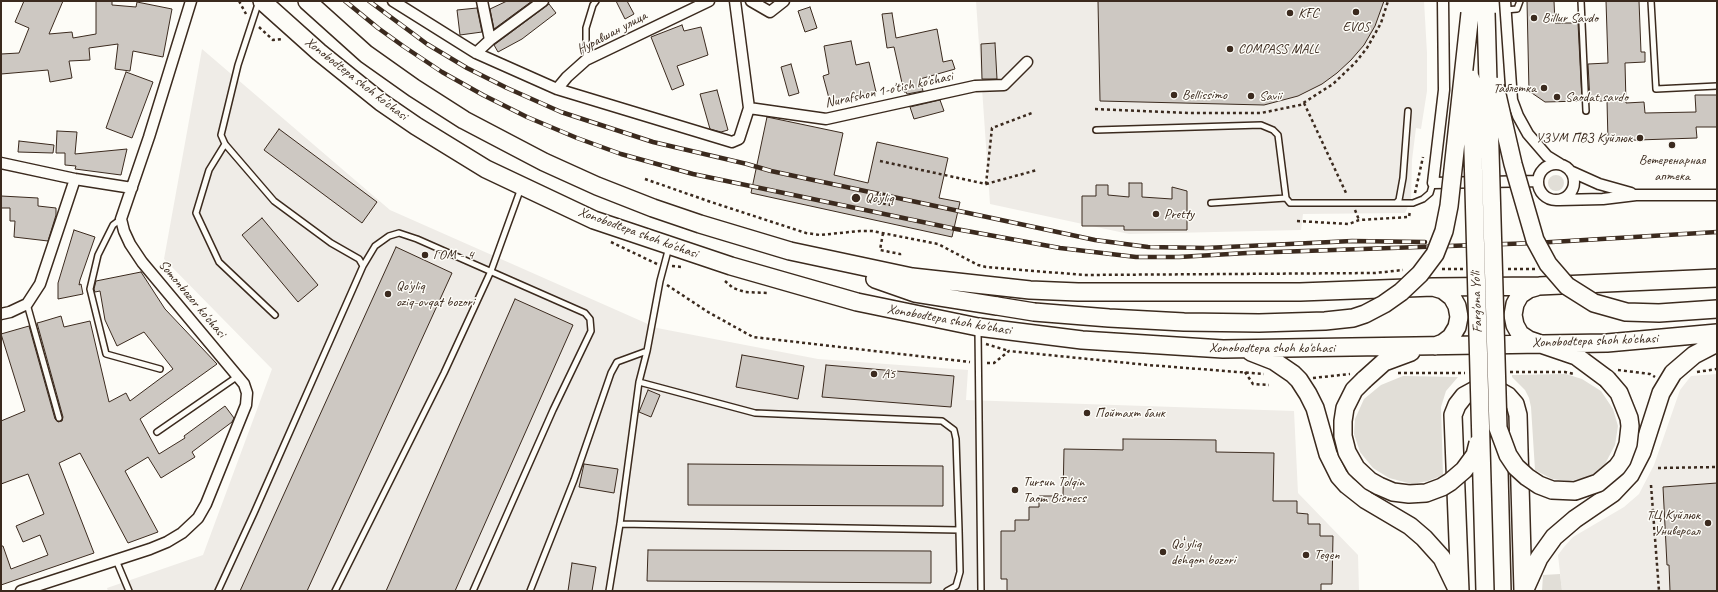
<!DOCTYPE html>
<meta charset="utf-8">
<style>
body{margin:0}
#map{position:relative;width:1718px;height:592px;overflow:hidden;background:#fdfcf7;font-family:Caveat,sans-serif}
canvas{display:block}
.frame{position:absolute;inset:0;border:2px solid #3b2a1e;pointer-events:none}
</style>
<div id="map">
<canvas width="1718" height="592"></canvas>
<div class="frame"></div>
</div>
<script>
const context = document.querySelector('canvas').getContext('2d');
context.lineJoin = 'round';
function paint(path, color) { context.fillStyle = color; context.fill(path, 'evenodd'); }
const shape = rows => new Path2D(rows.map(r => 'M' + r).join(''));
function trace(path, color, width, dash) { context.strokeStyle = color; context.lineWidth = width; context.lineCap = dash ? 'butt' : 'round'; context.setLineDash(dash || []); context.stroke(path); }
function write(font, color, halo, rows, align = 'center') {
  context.font = font + ' Caveat,sans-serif'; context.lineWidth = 3; context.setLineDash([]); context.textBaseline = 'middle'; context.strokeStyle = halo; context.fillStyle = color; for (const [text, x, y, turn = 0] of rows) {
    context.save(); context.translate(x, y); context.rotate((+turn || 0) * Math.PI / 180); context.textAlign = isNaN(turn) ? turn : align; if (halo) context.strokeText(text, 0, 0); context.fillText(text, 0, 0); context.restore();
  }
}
const built = shape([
 [976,1,1424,1,1427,53,1427,91,1421,129,1416,128,1412,160,1411,200,1405,213,1303,214,1301,230,1129,234,990,204],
 [202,49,390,210,657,328,818,359,968,370,966,400,1294,411,1298,493,1358,555,1359,591,108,591,107,588,203,555,272,369,164,259],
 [1717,374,1717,591,1562,591,1558,555,1564,547,1573,537,1624,507,1639,494,1654,465,1680,390,1691,376]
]);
const green = shape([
 '1548 183a8 8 0 1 1 16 0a8 8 0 1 1-16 0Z',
 [1566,374,1582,379,1601,391,1613,409,1618,426,1615,445,1605,464,1592,475,1584,478,1569,481,1552,479,1535,470,1531,407,1529,398,1525,390,1512,377,1512,375],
 [1403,376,1458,377,1446,391,1441,407,1443,475,1428,481,1412,484,1389,478,1373,468,1360,452,1354,434,1355,419,1364,399,1381,385],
 [1560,574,1562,591,1542,591,1543,575]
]);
const building = shape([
 [24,1,63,1,49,34,72,32,73,38,96,34,96,1,112,1,112,5,136,7,137,2,172,9,163,57,133,51,130,71,115,69,118,44,89,48,90,60,69,61,72,78,50,82,48,70,1,74,1,54,19,53,29,28,15,22,24,1],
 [507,1,532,1,494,29,490,9,507,1],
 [616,1,627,1,634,14,625,19,616,1],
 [1098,1,1384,1,1375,26,1364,45,1351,60,1337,73,1322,84,1298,96,1264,105,1100,101,1098,1],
 [1527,1,1554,1,1555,23,1578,23,1582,101,1545,102,1529,91,1527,1],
 [1606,1,1639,1,1641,52,1645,52,1645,62,1625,63,1626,103,1644,102,1645,113,1696,112,1695,95,1717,95,1717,127,1696,127,1697,138,1608,141,1607,101,1590,101,1588,64,1608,63,1606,1],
 [549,4,556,13,522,39,498,52,494,45,549,4],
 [810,7,817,28,805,32,798,11,810,7],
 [477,8,482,32,460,35,457,10,477,8],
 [892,13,896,38,937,29,943,62,952,60,955,69,920,79,923,91,907,94,906,92,904,92,894,47,887,48,882,14,892,13],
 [682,25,684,31,701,27,708,55,677,66,684,85,672,90,651,37,682,25],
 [851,41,856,65,869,62,876,92,830,102,823,76,829,74,824,46,851,41],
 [995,43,997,79,982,79,981,44,995,43],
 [791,64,799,93,789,96,781,67,791,64],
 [126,72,153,82,132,138,106,128,126,72],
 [717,90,728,130,721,132,710,129,700,94,717,90],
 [940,100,944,111,914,119,910,107,940,100],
 [767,117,843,133,834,175,868,183,877,142,948,158,939,198,960,202,952,237,751,193,767,117],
 [279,129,377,202,362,223,264,150,279,129],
 [57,131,77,132,75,154,127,149,121,175,75,169,76,166,65,165,65,153,56,153,57,131],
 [19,141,54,145,53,153,18,152,19,141],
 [1129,183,1142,183,1142,197,1172,199,1172,187,1187,191,1187,230,1124,230,1124,226,1082,226,1082,196,1096,196,1096,185,1108,185,1108,195,1129,197,1129,183],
 [1,196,38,198,38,206,56,208,56,215,48,241,14,237,15,221,10,221,10,208,1,208,1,196],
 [262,218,318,285,298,302,242,235,262,218],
 [74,230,95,237,80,280,79,285,81,284,83,294,58,299,58,283,74,230],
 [396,247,452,273,307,591,240,591,396,247],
 [141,272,165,309,217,364,140,419,159,454,185,438,184,436,225,406,234,418,232,422,192,452,195,457,161,478,148,457,125,471,158,532,128,543,80,453,59,463,94,553,1,585,1,546,3,546,11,569,48,555,40,535,23,542,16,526,44,514,28,474,1,484,1,421,25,411,1,334,29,326,55,419,58,422,62,421,63,417,37,323,41,322,61,316,64,327,90,321,109,402,126,393,130,401,173,369,144,332,117,346,105,320,100,291,95,292,94,289,96,281,141,272],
 [515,299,573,325,455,591,386,591,515,299],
 [742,355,804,366,798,399,736,387,742,355],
 [826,365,954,376,951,407,822,397,826,365],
 [648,390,660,395,651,417,639,412,648,390],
 [1123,439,1216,440,1216,452,1274,453,1273,501,1297,501,1297,513,1308,514,1308,524,1320,524,1320,536,1333,536,1332,584,1321,584,1321,591,1007,591,1007,579,1001,579,1001,531,1015,531,1015,520,1029,520,1029,507,1039,507,1039,496,1063,496,1064,449,1123,450,1123,439],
 [584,464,618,469,614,493,579,487,584,464],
 [688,464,943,466,943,506,688,505,688,464],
 [1717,483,1717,591,1670,591,1669,565,1667,565,1663,487,1717,483],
 [648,550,931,551,931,583,647,581,648,550],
 [572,563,596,567,592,591,568,591,572,563]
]);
const path = shape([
 [239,1,246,14],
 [259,27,273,40,283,39],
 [1304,103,1347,195],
 [1095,109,1189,113,1261,113,1300,105,1333,84,1355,63,1367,48,1381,23,1388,1],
 [880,161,986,184,992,128,1032,113],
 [645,179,711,202,806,233,820,235,860,231,872,231,938,244,978,265,986,267,1084,275,1375,273,1403,270],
 [986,184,1037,170],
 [1415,193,1423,157],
 [871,201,891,205],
 [1355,210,1359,220],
 [1297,221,1349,224,1359,220,1409,217,1410,211],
 [883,233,880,250,900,254,900,257],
 [611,242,657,264],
 [672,266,682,267],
 [1442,269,1463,269],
 [1508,269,1535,269],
 [725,281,733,288,745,292,767,293],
 [667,285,708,312,753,337,970,362],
 [986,344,1009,351],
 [987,363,994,363,1009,351,1148,365,1264,374],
 [1618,370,1650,374,1655,377],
 [1245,372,1253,384,1269,385],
 [1510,372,1565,372,1574,374],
 [1697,372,1717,369],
 [1398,373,1465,373],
 [1313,378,1350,374],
 [1658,468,1717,467],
 [1651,485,1659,591]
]);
const service = shape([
 [1581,1,1586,111],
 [1651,1,1656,89,1717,86],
 [1505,10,1517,9,1520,1],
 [586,60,586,28,593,5,596,1],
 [1096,130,1261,125,1273,130,1278,135,1286,198,1290,203,1396,203,1399,200,1403,178,1408,111],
 [225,144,209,170,196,213,219,262,275,315],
 [1211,203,1286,198],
 [1396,203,1413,203,1423,199,1430,193,1433,183],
 [121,219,113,225,98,255,90,289,106,354,160,369],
 [363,266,375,246,389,236,399,233,417,239,585,313,590,319,591,331,553,410,473,591],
 [27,304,59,418],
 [978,330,981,591],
 [639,382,755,413,942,421,954,430,956,439,959,530,960,572,956,586,947,591],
 [157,432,238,376],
 [620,524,959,530],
 [116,560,129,591],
 [218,591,254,513,363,266,359,259,331,243,274,201,225,144,221,135,238,65,259,1],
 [335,591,444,373,491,271,521,188],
 [530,591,574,480,611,373,617,362,647,351,660,281,669,247],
 [609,591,620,524,639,382,647,351]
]);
const minor = shape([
 [393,1,476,53,557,89,732,142,739,139,749,108,735,1],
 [482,1,490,40],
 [751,1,770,12,784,1],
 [1443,1,1444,90,1433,183,1537,181],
 [1505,1,1512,100,1518,116,1528,134,1547,156,1560,164],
 [476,53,490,40,543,1],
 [557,89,567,77,586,60,709,1],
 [749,108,826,119,975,86,1004,85,1027,62],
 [1,163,75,179,132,188],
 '1538 182a18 18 0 1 1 36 0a18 18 0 1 1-36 0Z',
 [1570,171,1599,184,1631,193],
 [1559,200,1603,199,1636,195,1717,195],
 [1,314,10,312,27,304,40,284,75,179],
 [21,591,150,549,167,542,182,533,198,518,206,504,246,405,247,393,244,384,142,262,130,244,124,231,121,219,149,137,191,1]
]);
const trunk = shape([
 [262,1,319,52,381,102,416,126,486,169,594,220,731,266,857,302,978,327,1082,340,1223,349,1607,343,1717,333],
 [307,1,366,54,414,88,464,120,544,162,597,186,653,208,700,224,790,251,912,277,1030,290,1078,292,1300,292,1433,287,1539,286,1717,278],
 [875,279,915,293,997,306],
 [1433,287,1443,290,1452,297,1457,306,1459,317,1457,327,1451,337,1443,343,1435,346],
 [1536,287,1529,289,1520,295,1515,304,1513,315,1515,325,1520,334,1529,340,1576,356,1607,379],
 [1251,352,1274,361,1293,374,1299,380,1308,394,1315,408,1328,454,1339,476,1347,485,1366,500,1410,526,1424,538,1442,558,1456,587],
 [1364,380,1384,362,1411,352],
 [1498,431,1502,591],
 [1526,587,1539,558,1554,537,1575,519,1613,493,1630,475,1642,452,1661,393,1673,373,1694,355,1717,343],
 [1460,591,1453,415,1457,405,1464,396,1475,390,1487,388,1499,391,1508,396,1515,404,1518,415,1523,591]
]);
const rail = shape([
 [345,1,378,28,403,46,442,72,483,95,527,117,577,138,621,154,693,174,956,229,1060,248,1136,257,1179,257,1247,253,1535,243,1717,232],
 [369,1,427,44,467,68,507,88,561,112,653,142,747,164,771,171,1095,240,1148,247,1206,248,1352,241,1425,242]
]);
const trunkBridge = shape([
 [1486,13,1498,428,1508,455,1516,467,1527,477,1539,485,1552,490,1575,491,1598,483,1617,467,1622,460,1628,444,1630,426,1629,418,1619,393,1607,379],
 [1471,79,1485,591],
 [1495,86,1513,164,1535,240,1548,264,1567,286,1594,303,1626,312,1659,313,1717,309],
 [997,306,1034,312,1109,318,1184,322,1259,323,1325,321,1353,318,1365,314,1384,304,1401,292,1420,274,1435,254,1444,231,1449,206,1470,13],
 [1364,380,1354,390,1345,408,1343,421,1343,436,1347,452,1356,468,1370,481,1379,486,1393,492,1409,494,1426,493,1442,487,1450,482,1464,470,1475,455,1478,443]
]);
const markers = [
 [1356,12,4,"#3b2a1e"],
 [1290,13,4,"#3b2a1e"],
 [1534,18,4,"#3b2a1e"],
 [1230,49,4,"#3b2a1e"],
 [1544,88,4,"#3b2a1e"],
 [1174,95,4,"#3b2a1e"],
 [1251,96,4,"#3b2a1e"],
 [1557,97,4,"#3b2a1e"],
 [1640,138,4,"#3b2a1e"],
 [1672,145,4,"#3b2a1e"],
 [856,198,5,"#3b2a1e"],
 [1156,214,4,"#3b2a1e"],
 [425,255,4,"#3b2a1e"],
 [388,294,4,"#3b2a1e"],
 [874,374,4,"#3b2a1e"],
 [1087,413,4,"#3b2a1e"],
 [1015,490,4,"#3b2a1e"],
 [1708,523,4,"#3b2a1e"],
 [1163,552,4,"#3b2a1e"],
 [1306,555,4,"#3b2a1e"]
];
const poiNames = [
 ["KFC",1298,13],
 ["Billur Savdo",1542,18],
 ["EVOS",1356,27,"center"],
 ["COMPASS MALL",1238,49],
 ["Таблетка",1536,88,"right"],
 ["Bellissimo",1182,95],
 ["Savii",1259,96],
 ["Saodat savdo",1565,97],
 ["УЗУМ ПВЗ Куйлюк",1632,138,"right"],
 ["Ветеренарная",1672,160,"center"],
 ["аптека",1672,176,"center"],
 ["Qo‘yliq",865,198],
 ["Pretty",1164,214],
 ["ГОМ - 4",433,255],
 ["Qo'yliq",396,286],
 ["oziq-ovqat bozori",396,302],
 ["А5",882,374],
 ["Пойтахт банк",1095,413],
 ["Tursun Tolqin",1023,482],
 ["Taom Bisness",1023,498],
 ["ТЦ Куйлюк",1700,515,"right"],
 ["Универсал",1700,531,"right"],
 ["Qoʻyliq",1171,544],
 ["dehqon bozori",1171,560],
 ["Tegen",1314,555]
];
const streetNames = [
 ["Нуравшан улица",612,33,-28],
 ["Xonobodtepa shoh ko'chasi",356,79,38],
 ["Nurafshon 1-o'tish ko'chasi",889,90,-12],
 ["Xonobodtepa shoh ko'chasi",638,233,20],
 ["Somonbozor ko'chasi",192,299,50],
 ["Farg'ona Yo'li",1477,302,-92],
 ["Xonobodtepa shoh ko'chasi",949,320,10],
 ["Xonobodtepa shoh ko'chasi",1595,341,-2],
 ["Xonobodtepa shoh ko'chasi",1272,348]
];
paint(built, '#efece7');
paint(green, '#e1ded7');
paint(building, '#cdc8c2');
trace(building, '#3b2a1e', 1);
trace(service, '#3b2a1e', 8);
trace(minor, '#3b2a1e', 13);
trace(trunk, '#3b2a1e', 20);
trace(path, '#3b2a1e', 2.5, [3, 3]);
trace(service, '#fdfcf7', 5);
trace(minor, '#fdfcf7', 10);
trace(trunk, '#fdfcf7', 17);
trace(rail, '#3b2a1e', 4.5);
trace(rail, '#fdfcf7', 3, [9]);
trace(trunkBridge, '#3b2a1e', 20, []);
trace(trunkBridge, '#fdfcf7', 17);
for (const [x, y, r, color] of markers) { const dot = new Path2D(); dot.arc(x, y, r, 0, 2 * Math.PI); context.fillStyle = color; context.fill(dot); trace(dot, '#fdfcf7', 1.5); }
write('14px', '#3b2a1e', '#fdfcf7', poiNames, 'left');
write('14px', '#3b2a1e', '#fdfcf7', streetNames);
</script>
